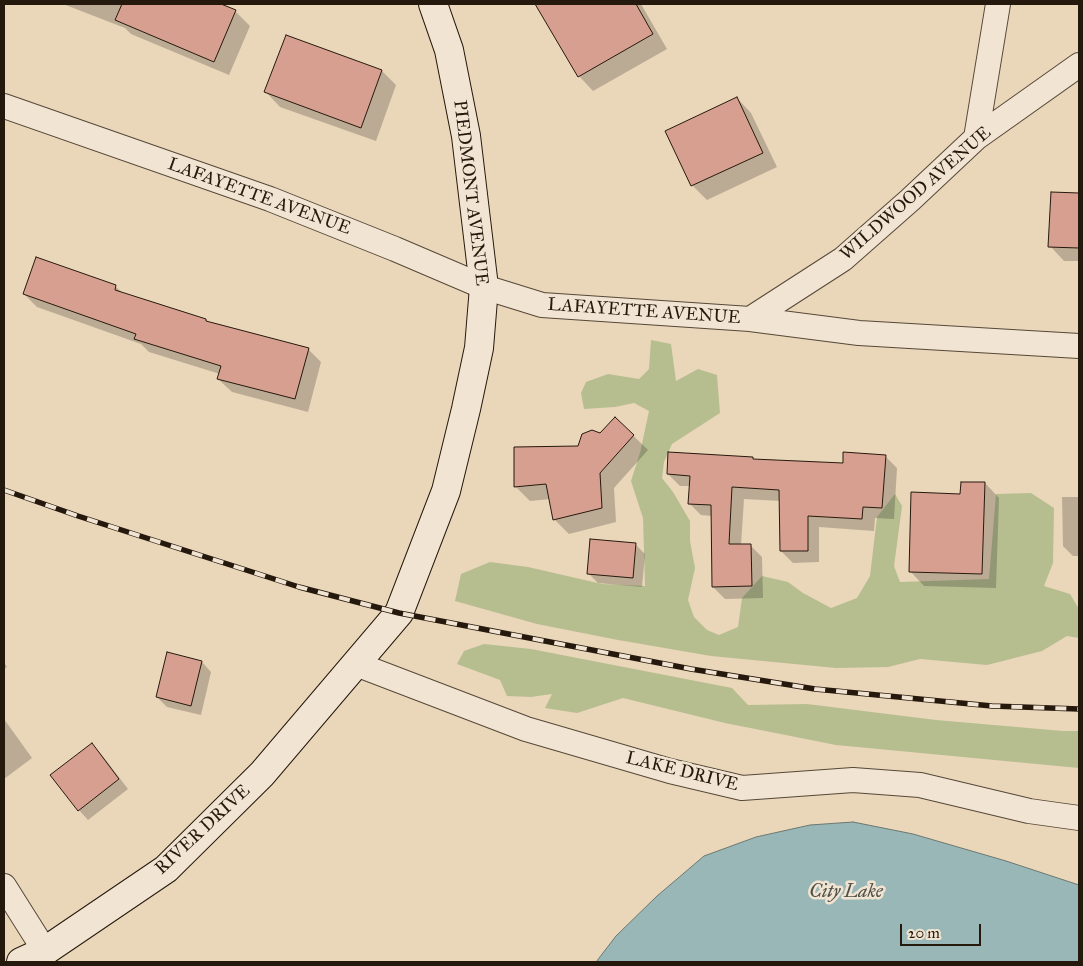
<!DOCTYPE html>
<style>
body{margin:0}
#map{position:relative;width:1083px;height:966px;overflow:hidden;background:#ead6b9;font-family:"IM FELL Great Primer",serif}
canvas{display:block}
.frame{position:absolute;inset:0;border:5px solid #25190d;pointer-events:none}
.scale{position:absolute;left:900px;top:924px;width:81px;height:22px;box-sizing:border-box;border:2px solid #25190d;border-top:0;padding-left:6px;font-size:15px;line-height:18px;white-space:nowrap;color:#25190d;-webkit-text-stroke:4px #f1e4d2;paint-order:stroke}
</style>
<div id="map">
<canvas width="1083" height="966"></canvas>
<div class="frame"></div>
<div class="scale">20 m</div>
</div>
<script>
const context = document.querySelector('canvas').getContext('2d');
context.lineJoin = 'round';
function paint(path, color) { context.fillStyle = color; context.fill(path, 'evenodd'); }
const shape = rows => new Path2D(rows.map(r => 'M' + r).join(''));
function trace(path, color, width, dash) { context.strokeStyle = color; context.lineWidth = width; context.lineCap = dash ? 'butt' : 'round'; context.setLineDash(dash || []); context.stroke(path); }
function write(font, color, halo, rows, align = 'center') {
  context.font = font + ' "IM FELL Great Primer",serif'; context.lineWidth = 5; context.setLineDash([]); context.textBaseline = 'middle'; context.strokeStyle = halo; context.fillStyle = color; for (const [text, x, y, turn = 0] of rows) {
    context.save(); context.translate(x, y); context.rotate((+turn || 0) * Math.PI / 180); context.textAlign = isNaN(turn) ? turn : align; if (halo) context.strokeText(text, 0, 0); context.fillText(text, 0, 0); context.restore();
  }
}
const green = shape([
 [651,340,671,344,676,381,698,369,717,375,720,413,672,444,664,462,662,478,673,492,690,521,690,541,695,568,688,600,694,617,707,630,719,635,738,627,742,598,762,576,788,582,803,593,831,608,857,598,870,576,877,517,895,494,902,506,894,566,900,582,989,579,996,494,1031,493,1054,508,1053,563,1044,586,1070,594,1079,609,1079,638,1067,636,1042,651,987,665,920,659,888,667,836,668,711,656,618,640,537,624,455,601,461,574,490,562,528,567,602,584,645,586,643,518,631,481,640,453,649,411,634,403,615,407,584,409,581,393,586,382,608,374,639,379,649,369],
 [484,644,531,649,732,688,748,705,807,704,936,720,1063,731,1079,731,1079,768,836,745,725,723,623,698,577,713,545,708,552,694,531,697,507,696,500,680,457,664,464,651]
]);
const water = shape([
 [853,822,913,834,1006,861,1079,885,1079,962,596,962,616,936,657,896,704,856,756,837,810,825,853,822]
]);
const shadow = shape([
 [63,4,217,4,235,11,250,26,229,75,131,34,125,28],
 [552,4,641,4,667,49,593,91,579,76,541,10],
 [382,71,396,85,376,141,280,107,266,92],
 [737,98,751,113,777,167,707,200,693,186,667,131],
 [1052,193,1079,194,1079,261,1064,261,1050,246],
 [116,287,124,294,206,320,209,323,308,349,321,362,308,412,232,392,218,379,220,374,149,352,141,344,37,307,24,294],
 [615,418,648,450,614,488,616,522,569,534,554,519,550,499,530,501,515,486,601,435],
 [885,456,897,468,894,519,875,518,874,531,819,527,819,562,793,563,781,551,781,501,744,499,741,545,750,545,762,557,763,598,725,599,713,587,712,516,701,515,689,503,690,486,680,486,668,474,754,460,844,465],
 [985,483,999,498,996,588,924,586,910,571,961,495],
 [1062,497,1079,497,1079,556,1073,556,1063,546],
 [635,544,645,554,642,587,598,583,588,573],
 [4,662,7,667,4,669],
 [202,662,211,672,201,715,167,707,157,697],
 [4,719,32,758,4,779],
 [92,745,102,755,128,789,88,820,79,810]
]);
const building = shape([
 [122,4,221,4,236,10,214,62,115,20,122,4],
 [535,4,636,4,653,34,578,77,535,4],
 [286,35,382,70,361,128,264,92,286,35],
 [737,97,763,153,691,186,665,131,737,97],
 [1051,192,1079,193,1079,248,1048,247,1051,192],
 [36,257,116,285,115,290,206,319,206,321,309,348,295,399,217,379,221,366,134,339,136,334,23,294,36,257],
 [615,417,634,435,600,473,602,508,553,520,546,484,514,487,514,447,578,446,582,434,592,430,600,433,615,417],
 [668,452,753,457,753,459,843,463,843,452,886,455,882,508,863,507,862,519,808,516,808,551,780,551,779,490,732,487,729,544,751,544,752,586,712,587,711,505,688,504,690,476,667,474,668,452],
 [961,482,985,482,982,574,909,572,911,492,960,494,961,482],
 [590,539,636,543,633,578,587,574,590,539],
 [167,652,202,661,191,706,156,697,167,652],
 [92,743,119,779,78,811,50,775,92,743]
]);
const street = shape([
 [4,106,270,199,395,249,484,287,542,305,750,319,859,333,1079,346],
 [976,138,998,4],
 [750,319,843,259,910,200,976,138,1079,65],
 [356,664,526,729,670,771,742,788,853,780,920,785,1029,811,1079,818],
 [4,886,45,951]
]);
const secondary = shape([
 [21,962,45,951,166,869,262,774,399,613,446,491,466,409,479,348,484,287,466,136,449,50,433,4]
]);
const rail = shape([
 [4,490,78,516,299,587,399,613,691,669,815,689,992,706,1079,709]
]);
const streetNames = [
 ["PIEDMONT AVENUE",470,193,83],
 ["WILDWOOD AVENUE",916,194,-41],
 ["LAFAYETTE AVENUE",259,197,20],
 ["LAFAYETTE AVENUE",644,312,4],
 ["LAKE DRIVE",682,772,14],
 ["RIVER DRIVE",203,830,-43]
];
const waterNames = [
 ["City Lake",846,892]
];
paint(green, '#b6be90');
paint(water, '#99b7b6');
trace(water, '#6b7872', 1);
paint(shadow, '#0003');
paint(building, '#d79f90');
trace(building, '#25190d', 1);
trace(street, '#564838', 26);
trace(secondary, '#25190d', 30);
trace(street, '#f1e4d2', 24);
trace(secondary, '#f1e4d2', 28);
trace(rail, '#25190d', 5.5);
trace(rail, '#f1e4d2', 4, [11]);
write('18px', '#25190d', '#f1e4d2', streetNames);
write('italic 19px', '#4e5048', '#f1e4d2', waterNames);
</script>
